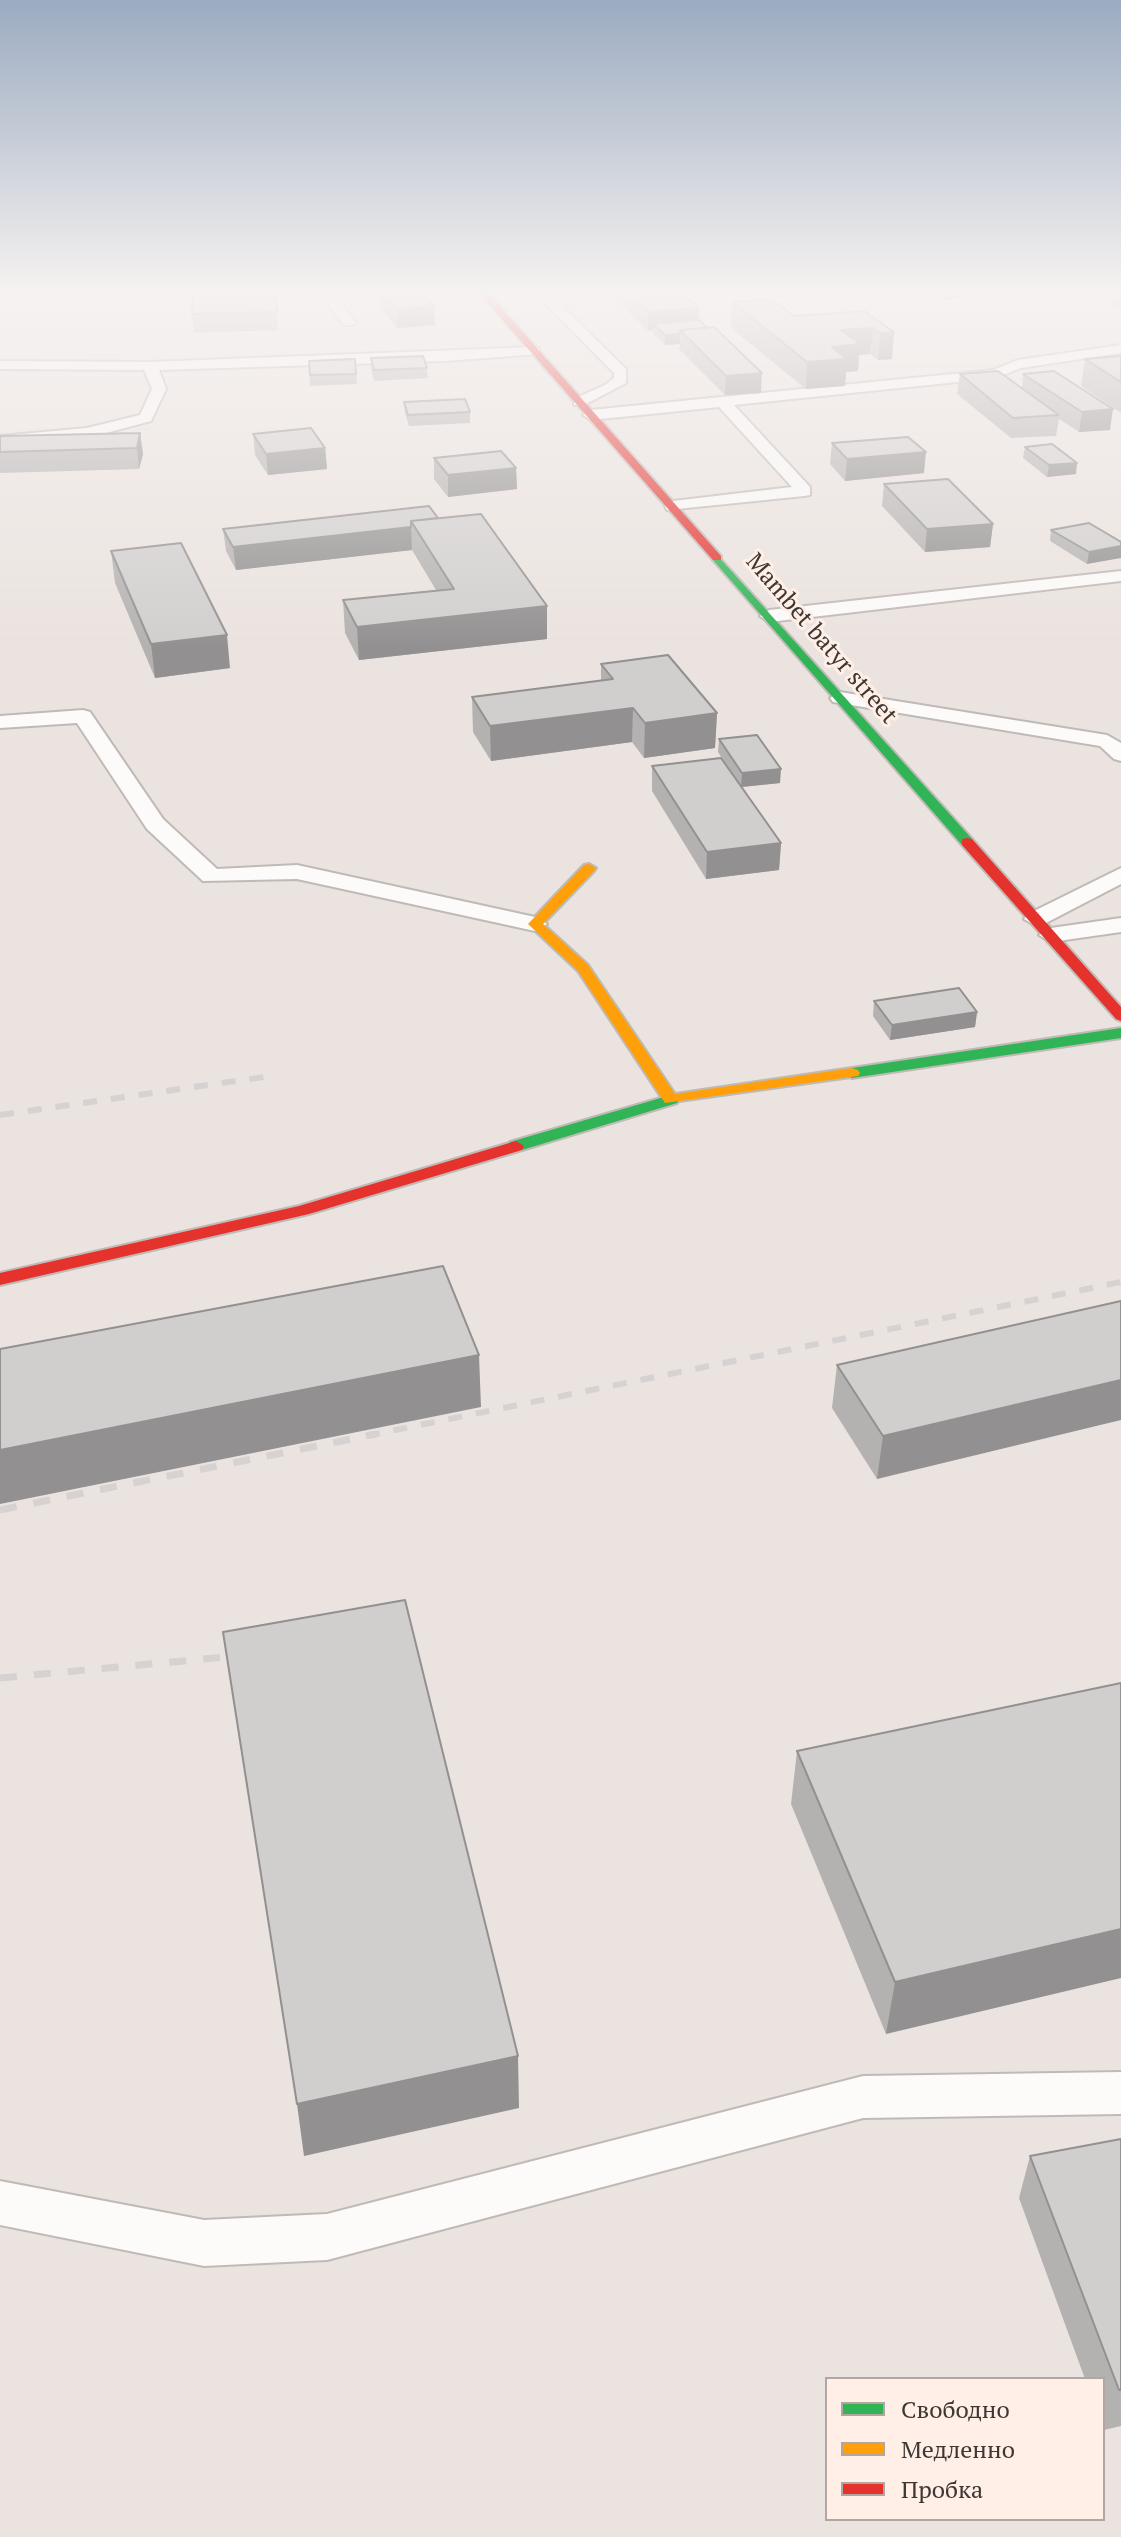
<!DOCTYPE html>
<meta charset="utf-8">
<style>
body{margin:0}
#map{position:relative;width:1121px;height:2537px;overflow:hidden;background:#ebe3df;font-family:"PT Serif",serif}
canvas{display:block}
.legend{position:absolute;left:825px;top:2377px;width:280px;height:144px;box-sizing:border-box;background:#ffefe7;border:2px solid #b2a6a0;margin:0;padding:10px 14px;list-style:none;font-size:24px;color:#3e3835}
.legend li{display:flex;align-items:center;gap:16px;height:40px}
.legend b{width:40px;border:2px solid #b2a6a0}
</style>
<div id="map">
<canvas width="1121" height="2537"></canvas>
<ul class="legend">
<li><b style="height:10px;background:#30b455"></b>Свободно</li>
<li><b style="height:10px;background:#ff9f0a"></b>Медленно</li>
<li><b style="height:10px;background:#e5322d"></b>Пробка</li>
</ul>
</div>
<script>
const context = document.querySelector('canvas').getContext('2d');
context.lineJoin = 'round';
const shape = rows => new Path2D(rows.map(r => 'M' + r).join(''));
function trace(path, color, width, dash) { context.strokeStyle = color; context.lineWidth = width; context.lineCap = dash ? 'butt' : 'round'; context.setLineDash(dash || []); context.stroke(path); }
function paint(path, color) { context.fillStyle = color; context.fill(path, 'evenodd'); }
function write(font, color, halo, rows, align = 'center') {
  context.font = font + ' "PT Serif",serif'; context.lineWidth = 6; context.setLineDash([]); context.textBaseline = 'middle'; context.strokeStyle = halo; context.fillStyle = color; for (const [text, x, y, turn = 0] of rows) {
    context.save(); context.translate(x, y); context.rotate((+turn || 0) * Math.PI / 180); context.textAlign = isNaN(turn) ? turn : align; if (halo) context.strokeText(text, 0, 0); context.fillText(text, 0, 0); context.restore();
  }
}
const lane = shape([
 [320,294,333,294,356,322,354,325,344,325,320,294],
 [536,294,550,294,626,369,626,383,584,405,574,405,574,399,605,385,614,378,614,373,536,294],
 [1121,345,1121,353,1021,368,996,378,734,405,810,487,810,495,804,496,667,510,665,506,673,501,792,487,719,407,591,420,583,415,591,410,993,370,1018,360,1121,345],
 [534,347,539,348,539,354,445,361,159,370,166,389,151,421,87,438,0,446,0,436,87,428,140,415,152,389,144,370,0,369,0,361,150,362,534,347],
 [1121,571,1121,581,769,622,760,616,769,610,1121,571],
 [840,692,1107,735,1121,743,1121,761,1114,759,1100,746,833,702,830,698,840,692],
 [83,710,90,712,163,819,217,869,297,865,535,917,547,924,535,931,297,879,203,881,147,829,77,723,0,728,0,716,83,710],
 [1121,868,1121,884,1044,924,1036,926,1024,919,1028,914,1121,868],
 [1121,918,1121,932,1051,942,1039,935,1051,928,1121,918],
 [1121,2072,1121,2114,863,2118,327,2260,204,2266,0,2225,0,2181,204,2220,327,2214,863,2076,1121,2072]
]);
const fast = shape([
 [717,555,972,839,972,845,962,845,713,560,712,558,717,555],
 [1121,1028,1121,1038,852,1078,844,1073,852,1068,1121,1028],
 [671,1095,679,1100,677,1103,522,1150,510,1150,508,1146,510,1142,671,1095]
]);
const slow = shape([
 [589,864,596,868,594,871,543,924,588,965,675,1094,852,1068,858,1070,860,1073,858,1076,665,1103,578,971,528,924,584,865,589,864]
]);
const jam = shape([
 [480,294,489,294,721,556,721,560,713,560,480,294],
 [967,838,972,839,1121,1007,1121,1021,1116,1019,962,845,962,839,967,838],
 [516,1141,524,1146,522,1150,309,1214,0,1285,0,1273,299,1206,516,1141]
]);
const railFar1 = shape([
 [0,1115,271,1076],
 [366,1436,1121,1282]
]);
const rail = shape([
 [0,1510,376,1434],
 [0,1678,247,1655]
]);
const wall = shape([
 [276,294,278,330,194,333,192,314],
 [379,294,424,294,435,325,397,328,379,306],
 [610,294,684,294,699,320,761,393,725,395,679,349,680,344,665,345,653,334,653,330,648,331],
 [936,294,961,294,961,298,944,300],
 [1112,294,1121,294,1121,309,1111,303],
 [732,302,794,316,864,311,894,332,892,359,878,360,870,354,859,355,858,371,846,372,845,386,806,389,731,328],
 [1121,356,1121,413,1081,386,1085,359],
 [371,358,427,368,428,378,374,381,371,368],
 [355,359,357,384,310,386,309,361],
 [960,374,1022,388,1023,374,1110,430,1079,432,1059,419,1056,436,1011,438,957,394],
 [404,402,470,412,470,423,409,426,405,413],
 [140,433,143,454,139,469,0,473,0,436],
 [253,434,325,448,327,469,268,475,255,455],
 [832,443,924,473,845,481,830,464],
 [1025,447,1076,474,1047,477,1023,458],
 [434,458,516,468,517,489,448,497,434,479],
 [884,484,993,524,990,547,925,552,882,506],
 [438,518,547,606,547,639,359,660,345,633,343,600,436,590,412,550,236,570,226,551,223,529],
 [1051,530,1121,542,1087,564,1050,541],
 [111,551,230,668,155,678,115,583],
 [601,664,717,713,715,748,644,758,632,742,491,761,473,732,472,697,601,681],
 [719,739,780,783,742,787,781,843,779,870,706,879,652,791,652,766,727,766,718,752],
 [874,1001,977,1012,975,1027,890,1040,873,1016],
 [1121,1301,877,1479,832,1408,837,1365],
 [1121,1683,886,2034,791,1804,797,1751],
 [1121,2139,1121,2426,1104,2430,1103,2379,1085,2379,1019,2198,1030,2156]
]);
const shadedWall = shape([
 [945,294,961,294,961,298,944,300],
 [434,306,435,325,397,328,397,309],
 [699,308,699,327,653,324,653,330,648,331,648,312],
 [873,328,870,354,859,355,858,371,846,372,845,386,806,389,807,362,832,347,841,330],
 [894,332,892,359,878,360,880,333],
 [680,334,680,344,665,345,665,335],
 [762,373,761,393,725,395,726,376],
 [1113,409,1110,430,1079,432,1082,412],
 [140,433,143,454,139,469,137,448],
 [325,448,327,469,268,475,266,454],
 [926,452,924,473,845,481,847,459],
 [1077,463,1076,474,1047,477,1049,465],
 [516,468,517,489,448,497,448,475],
 [993,524,990,547,925,552,927,529],
 [411,527,412,550,236,570,233,547],
 [1121,546,1121,558,1087,564,1089,552],
 [547,606,547,639,359,660,357,627],
 [227,635,230,668,155,678,151,644],
 [633,708,632,742,491,761,490,726],
 [717,713,715,748,644,758,645,723],
 [781,769,780,783,741,787,742,773],
 [781,843,779,870,706,879,707,852],
 [977,1012,975,1027,890,1040,892,1025],
 [479,1355,481,1407,0,1504,0,1450],
 [1121,1380,1121,1420,877,1479,883,1436],
 [1121,1929,1121,1978,886,2034,895,1982],
 [518,2056,519,2108,304,2156,297,2104]
]);
const building = shape([
 [193,294,276,294,277,312,192,314,193,294],
 [384,294,424,294,434,306,397,309,384,294],
 [629,294,684,294,699,308,648,312,629,294],
 [771,299,794,316,864,311,894,332,880,333,873,328,841,330,860,344,832,347,847,359,807,362,732,302,771,299],
 [699,320,707,328,680,330,680,334,665,335,653,324,699,320],
 [714,327,762,373,726,376,680,330,714,327],
 [423,356,427,368,374,370,371,358,423,356],
 [1121,356,1121,382,1085,359,1121,356],
 [355,359,356,374,310,375,309,361,355,359],
 [998,371,1059,415,1013,418,960,374,998,371],
 [1054,371,1113,409,1082,412,1023,374,1054,371],
 [465,399,470,412,408,415,404,402,465,399],
 [311,428,325,448,266,454,253,434,311,428],
 [140,433,137,448,0,452,0,436,140,433],
 [908,437,926,452,847,459,832,443,908,437],
 [1052,444,1077,463,1049,465,1025,447,1052,444],
 [501,451,516,468,448,475,434,458,501,451],
 [948,479,993,524,927,529,884,484,948,479],
 [429,506,438,518,411,521,411,527,233,547,223,529,429,506],
 [481,514,547,606,357,627,343,600,454,589,411,521,481,514],
 [1089,523,1121,542,1121,546,1089,552,1051,530,1089,523],
 [181,543,227,635,151,644,111,551,181,543],
 [668,655,717,713,645,723,633,708,490,726,472,697,613,679,601,664,668,655],
 [757,735,781,769,742,773,719,739,757,735],
 [721,758,781,843,707,852,652,766,721,758],
 [959,988,977,1012,892,1025,874,1001,959,988],
 [443,1266,479,1355,0,1450,0,1349,443,1266],
 [1121,1301,1121,1380,883,1436,837,1365,1121,1301],
 [405,1600,518,2056,297,2104,223,1632,405,1600],
 [1121,1683,1121,1929,895,1982,797,1751,1121,1683],
 [1121,2139,1121,2390,1119,2390,1030,2156,1121,2139]
]);
const farStreetnames = [
 ["Mambet batyr street",821,639,49]
];
trace(lane, '#c0bab6', 4);
trace(fast, '#c0bab6', 4);
trace(slow, '#c0bab6', 4);
trace(jam, '#c0bab6', 4);
paint(lane, '#fcfbfa');
paint(fast, '#30b455');
paint(slow, '#ff9f0a');
paint(jam, '#e5322d');
trace(railFar1, '#d5d2d1', 6, [14, 14]);
trace(rail, '#d5d2d1', 7, [17, 17]);
paint(wall, '#b4b1b1');
paint(shadedWall, '#929090');
paint(building, '#d1cece');
trace(building, '#929090', 2);
const sky = context.createLinearGradient(0, 0, 0, 649);
sky.addColorStop(0, '#9babc0');
sky.addColorStop(0.45, '#f6f2f1');
sky.addColorStop(1, '#f6f2f100');
context.fillStyle = sky;
context.fillRect(0, 0, 1121, 649);
write('24px', '#3e3835', '#ffefe7', farStreetnames);
</script>
